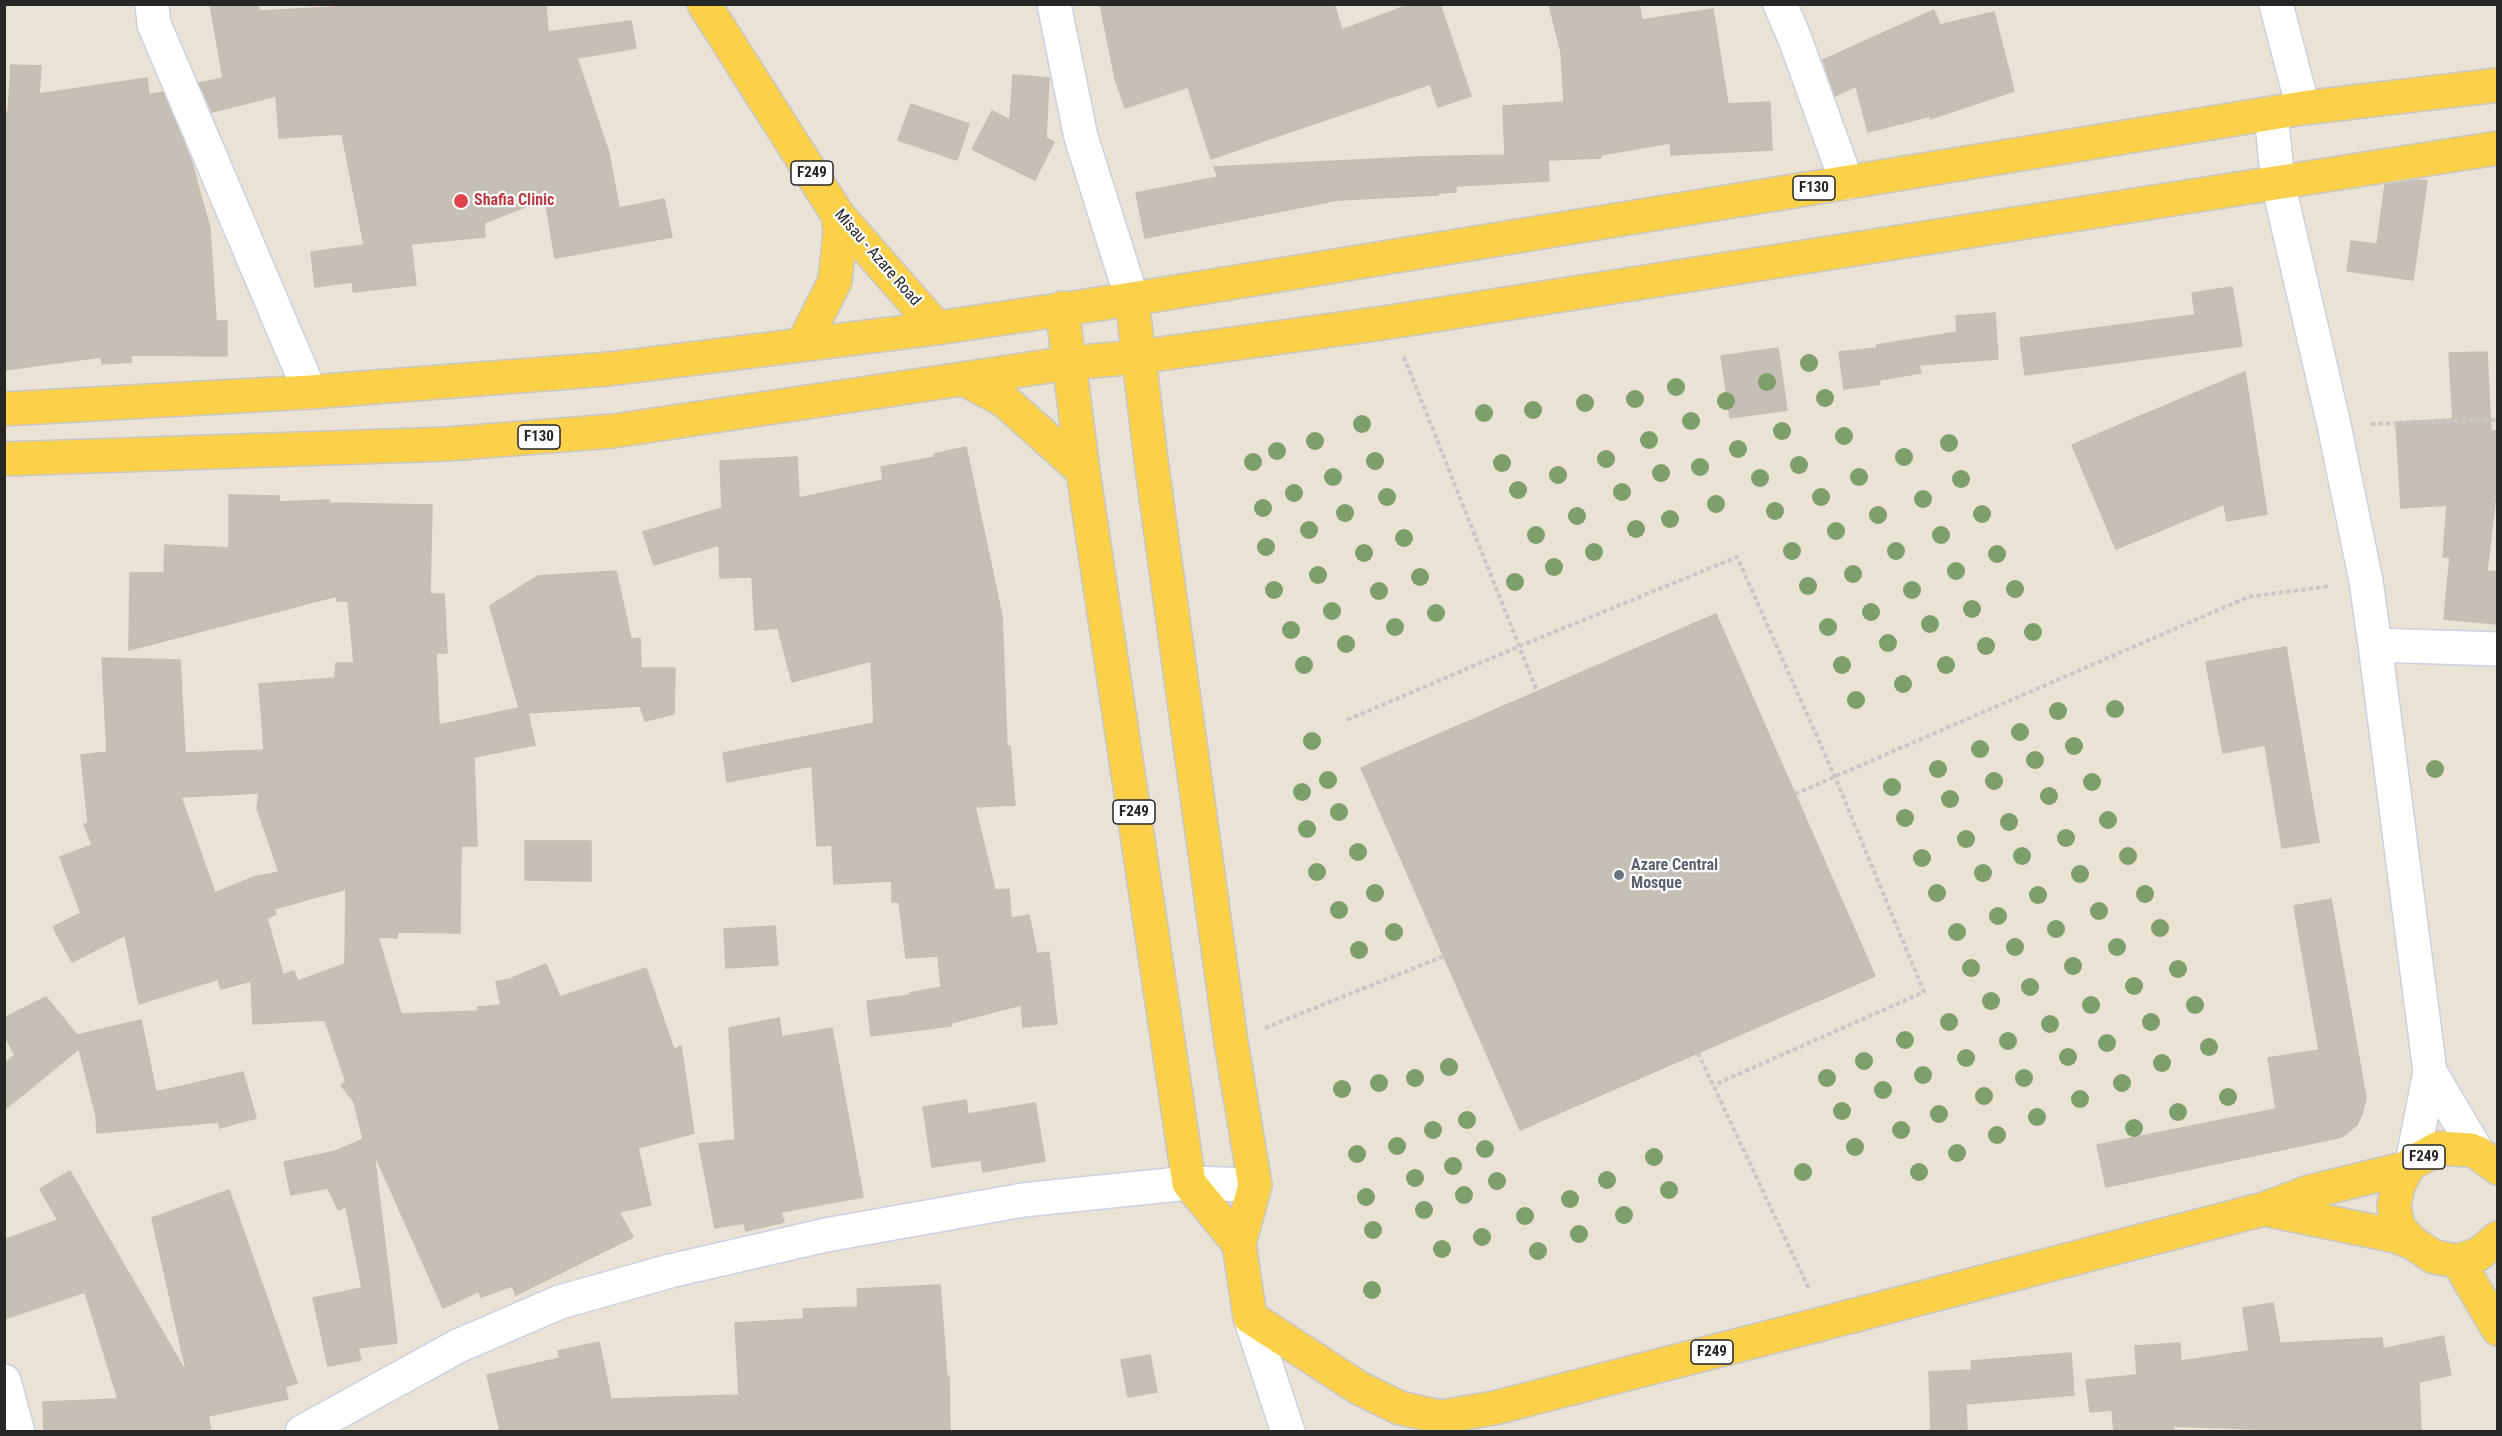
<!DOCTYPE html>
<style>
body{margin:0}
#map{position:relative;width:2502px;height:1436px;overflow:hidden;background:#ebe2d6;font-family:"Roboto Condensed",sans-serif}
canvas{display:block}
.frame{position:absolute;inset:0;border:6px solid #262626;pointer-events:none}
</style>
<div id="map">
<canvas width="2502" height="1436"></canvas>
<div class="frame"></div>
</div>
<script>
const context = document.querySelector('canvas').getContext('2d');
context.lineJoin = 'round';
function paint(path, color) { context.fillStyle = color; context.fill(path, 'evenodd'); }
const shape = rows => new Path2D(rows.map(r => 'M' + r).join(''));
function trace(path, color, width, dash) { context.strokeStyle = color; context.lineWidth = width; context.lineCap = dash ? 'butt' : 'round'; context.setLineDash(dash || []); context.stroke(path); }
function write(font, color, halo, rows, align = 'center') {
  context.font = font + ' "Roboto Condensed",sans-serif'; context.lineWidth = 4.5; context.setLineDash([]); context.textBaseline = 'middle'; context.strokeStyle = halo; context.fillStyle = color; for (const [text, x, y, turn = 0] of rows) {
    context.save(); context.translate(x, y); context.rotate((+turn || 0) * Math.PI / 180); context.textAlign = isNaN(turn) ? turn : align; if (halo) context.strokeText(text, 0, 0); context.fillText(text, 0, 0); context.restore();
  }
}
const building = shape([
 [210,4,258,4,259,11,390,4,546,4,548,32,631,21,636,48,577,58,609,153,619,208,664,199,672,237,555,258,545,199,484,223,485,237,411,244,416,285,353,292,353,282,315,287,311,252,364,245,342,134,279,138,276,96,212,112,199,83,223,78,210,4],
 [1100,4,1334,4,1342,30,1411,4,1440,4,1471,96,1438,107,1430,84,1211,159,1188,87,1125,108,1115,78,1100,4],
 [1549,4,1639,4,1642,20,1713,9,1728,104,1770,102,1772,150,1671,155,1670,143,1601,155,1601,158,1548,160,1549,181,1456,186,1456,192,1438,193,1438,195,1338,200,1145,238,1136,193,1218,177,1214,167,1417,157,1505,155,1503,106,1564,102,1561,52,1549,4],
 [1934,10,1940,25,1994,12,2014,91,1930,119,1930,116,1868,132,1856,86,1835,96,1823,60,1934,10],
 [11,65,41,66,39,94,147,78,149,95,163,92,191,160,210,228,216,321,227,321,227,356,131,355,131,362,102,364,101,357,4,370,4,112,8,112,11,65],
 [1013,75,1049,78,1046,138,1054,142,1035,180,972,149,992,111,1010,120,1013,75],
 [911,104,969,124,957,160,898,140,911,104],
 [2417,180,2427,181,2413,280,2347,271,2351,241,2377,244,2385,185,2417,180],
 [2232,287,2242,346,2025,375,2020,338,2195,315,2192,293,2232,287],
 [1995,313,1998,359,1919,365,1921,373,1879,380,1880,384,1844,389,1839,352,1877,348,1877,345,1957,332,1956,316,1995,313],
 [1778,348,1787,410,1730,418,1721,356,1778,348],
 [2487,352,2491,431,2498,431,2498,476,2487,571,2498,572,2498,624,2444,619,2450,557,2443,557,2447,505,2401,508,2396,422,2453,419,2449,353,2487,352],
 [2245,372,2267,514,2227,521,2224,504,2116,549,2072,445,2245,372],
 [966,447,1002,616,1007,746,1010,746,1015,805,975,807,995,890,1009,889,1011,918,1029,915,1037,954,1049,952,1057,1024,1023,1027,1021,1005,951,1023,951,1026,871,1036,867,1001,910,995,910,993,941,987,938,956,906,958,899,902,892,902,892,881,834,884,832,845,817,846,812,766,727,782,723,753,874,723,871,661,792,682,778,628,755,630,752,577,720,578,719,545,654,565,643,532,722,508,720,461,797,457,799,498,883,480,881,467,935,457,934,454,966,447],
 [229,495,279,496,279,502,329,500,330,503,432,505,430,594,444,594,447,653,436,653,439,725,519,708,490,606,538,576,616,571,631,639,640,638,641,668,675,668,674,714,645,721,640,706,528,713,535,745,474,757,477,846,461,846,460,933,398,932,397,938,378,937,401,1014,478,1011,478,1007,501,1005,496,982,510,979,546,964,560,997,646,968,674,1050,681,1046,694,1133,638,1148,651,1205,619,1212,633,1237,516,1295,512,1286,481,1297,479,1291,443,1308,374,1153,397,1343,358,1348,361,1360,328,1366,313,1298,362,1288,346,1206,338,1210,328,1188,291,1195,284,1162,336,1151,363,1139,354,1102,341,1085,346,1082,325,1020,253,1024,251,981,221,989,218,979,139,1004,125,935,72,962,53,927,81,913,60,857,92,845,84,824,88,823,81,755,107,752,102,658,180,660,185,753,264,750,259,684,335,678,336,663,354,663,348,601,337,601,337,596,129,650,130,573,164,573,165,545,229,548,229,495],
 [259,793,257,808,279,872,254,877,215,893,181,797,259,793],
 [346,889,345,964,298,981,294,971,283,975,267,918,276,914,274,909,346,889],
 [1716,614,1875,976,1520,1130,1361,768,1716,614],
 [2286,647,2319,842,2282,848,2265,745,2223,753,2206,662,2286,647],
 [525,841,591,841,591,881,525,880,525,841],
 [2331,899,2366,1098,2362,1114,2357,1125,2342,1137,2106,1187,2097,1145,2276,1109,2268,1058,2319,1050,2294,906,2331,899],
 [775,926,778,965,726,968,724,929,775,926],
 [46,997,77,1035,141,1020,156,1092,243,1072,256,1118,220,1128,219,1122,97,1133,96,1115,79,1049,4,1110,4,1064,15,1055,4,1035,4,1018,46,997],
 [779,1018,782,1037,832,1028,863,1197,781,1212,784,1222,746,1231,744,1223,715,1228,699,1144,735,1140,729,1028,779,1018],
 [966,1100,968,1114,1035,1103,1045,1161,983,1172,981,1160,932,1167,923,1107,966,1100],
 [70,1171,187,1374,152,1218,229,1190,297,1383,285,1387,288,1399,208,1416,211,1431,44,1431,43,1402,118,1399,85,1292,4,1319,4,1240,58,1220,40,1189,70,1171],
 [940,1285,947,1376,949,1376,950,1431,500,1431,487,1375,560,1358,558,1351,599,1342,611,1399,739,1395,735,1323,804,1319,803,1309,858,1307,857,1289,940,1285],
 [2273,1303,2280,1343,2382,1338,2383,1349,2443,1336,2451,1375,2419,1382,2421,1431,2256,1431,2256,1429,2173,1426,2174,1431,2114,1431,2112,1410,2090,1412,2086,1380,2137,1375,2135,1346,2180,1343,2181,1361,2249,1351,2243,1308,2273,1303],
 [2071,1353,2074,1395,1966,1404,1967,1431,1931,1431,1929,1372,1972,1370,1971,1361,2071,1353],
 [1150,1355,1157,1392,1128,1397,1121,1360,1150,1355]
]);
const path = shape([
 [1404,357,1537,691],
 [2371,424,2498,420],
 [1347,720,1520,646,1737,557,1835,777,1924,992,1714,1085],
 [1795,794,2248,597,2330,586],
 [1265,1028,1444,956],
 [1698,1053,1809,1289]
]);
const street = shape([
 [152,4,154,24,310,392],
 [1054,4,1081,137,1132,299],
 [1780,4,1795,39,1847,183],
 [2271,113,2278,183,2334,425,2366,581,2375,645,2430,1072,2412,1163],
 [2375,645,2498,649],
 [2430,1072,2478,1153],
 [1250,1317,1288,1432],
 [4,1381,18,1432],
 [302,1432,458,1346,560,1302,670,1271,826,1235,1023,1200,1189,1183,1255,1185]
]);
const secondary = shape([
 [2276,4,2303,108]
]);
const primary = shape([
 [704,4,838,215,937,328],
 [1132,299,1151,460,1231,1042,1255,1185,1239,1244,1250,1317,1359,1388,1400,1408,1441,1417,1494,1408,1825,1323,2264,1209,2309,1192,2407,1168],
 [1062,308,1083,471,1189,1183,1239,1244],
 [803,344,835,281,840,232,838,215],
 [964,379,1005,401,1083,471],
 [4,409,310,392,609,369,937,328,1132,299,2303,108,2498,85],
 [4,459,447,444,613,431,1069,363,1138,357,1390,322,2498,148],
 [2498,1168,2478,1153,2470,1150,2439,1148,2412,1163,2407,1168,2398,1186,2394,1206,2398,1227,2413,1243,2434,1257,2458,1261,2479,1254,2498,1238],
 [2264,1209,2396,1236,2413,1243],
 [2458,1261,2498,1329]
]);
const trees = [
 [1809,363],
 [1767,382],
 [1676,387],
 [1825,398],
 [1635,399],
 [1726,401],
 [1585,403],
 [1533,410],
 [1484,413],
 [1691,421],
 [1362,424],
 [1782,431],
 [1844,436],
 [1649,440],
 [1315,441],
 [1949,443],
 [1738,449],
 [1277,451],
 [1904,457],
 [1606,459],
 [1375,461],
 [1253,462],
 [1502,463],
 [1799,465],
 [1700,467],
 [1661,473],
 [1558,475],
 [1333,477],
 [1859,477],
 [1760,478],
 [1961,479],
 [1518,490],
 [1622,492],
 [1294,493],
 [1387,497],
 [1821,497],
 [1923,499],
 [1716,504],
 [1263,508],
 [1775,511],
 [1345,513],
 [1982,514],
 [1878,515],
 [1577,516],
 [1670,519],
 [1636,529],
 [1309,530],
 [1836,531],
 [1536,535],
 [1941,535],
 [1404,538],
 [1266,547],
 [1792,551],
 [1896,551],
 [1594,552],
 [1364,553],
 [1997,554],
 [1554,567],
 [1956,571],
 [1853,574],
 [1318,575],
 [1420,577],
 [1515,582],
 [1808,586],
 [2015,589],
 [1274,590],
 [1912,590],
 [1379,591],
 [1972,609],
 [1332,611],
 [1871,612],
 [1436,613],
 [1930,624],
 [1395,627],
 [1828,627],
 [1291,630],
 [2033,632],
 [1888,643],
 [1346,644],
 [1986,646],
 [1304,665],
 [1842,665],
 [1946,665],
 [1903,684],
 [1856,700],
 [2115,709],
 [2058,711],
 [2020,732],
 [1312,741],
 [2074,746],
 [1980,749],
 [2035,760],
 [1938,769],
 [2435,769],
 [1328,780],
 [1994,781],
 [2092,782],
 [1892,787],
 [1302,792],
 [2049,796],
 [1950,799],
 [1339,812],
 [1905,818],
 [2108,820],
 [2009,822],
 [1307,829],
 [2066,838],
 [1966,839],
 [1358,852],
 [2022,856],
 [2128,856],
 [1922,858],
 [1317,872],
 [1983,873],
 [2080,874],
 [1375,893],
 [1937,893],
 [2145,894],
 [2038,895],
 [1339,910],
 [2099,911],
 [1998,916],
 [2160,928],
 [2056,929],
 [1394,932],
 [1957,932],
 [2015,947],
 [2117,947],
 [1359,950],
 [2073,966],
 [1971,968],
 [2178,969],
 [2134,986],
 [2030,987],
 [1991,1001],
 [2091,1005],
 [2195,1005],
 [1949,1022],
 [2151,1022],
 [2050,1024],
 [1905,1040],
 [2008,1041],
 [2107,1043],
 [2209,1047],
 [2068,1057],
 [1966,1058],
 [1864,1061],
 [2162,1063],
 [1449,1067],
 [1923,1075],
 [1415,1078],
 [1827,1078],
 [2024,1078],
 [1379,1083],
 [2122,1083],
 [1342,1089],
 [1883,1090],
 [1984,1096],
 [2228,1097],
 [2080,1099],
 [1842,1111],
 [2178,1112],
 [1939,1114],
 [2037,1117],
 [1467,1120],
 [2134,1128],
 [1433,1130],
 [1901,1130],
 [1997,1135],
 [1397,1146],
 [1855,1147],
 [1485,1149],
 [1957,1153],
 [1357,1154],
 [1654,1157],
 [1453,1166],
 [1803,1172],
 [1919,1172],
 [1415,1178],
 [1607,1180],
 [1497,1181],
 [1669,1190],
 [1464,1195],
 [1366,1197],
 [1570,1199],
 [1424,1210],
 [1624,1215],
 [1525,1216],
 [1373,1230],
 [1579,1234],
 [1482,1237],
 [1442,1249],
 [1538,1251],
 [1372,1290]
];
const markers = [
 [461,201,8,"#e0444e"],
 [1619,875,6,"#6b7280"]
];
const shields = [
 [812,173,42],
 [1814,188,42],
 [539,437,42],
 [1134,812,42],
 [2424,1157,42],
 [1712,1352,42]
];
const shieldNames = [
 ["F249",812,173],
 ["F130",1814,188],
 ["F130",539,437],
 ["F249",1134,812],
 ["F249",2424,1157],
 ["F249",1712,1352]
];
const healthNames = [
 ["Shafia Clinic",474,201]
];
const streetNames = [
 ["Misau - Azare Road",877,258,49]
];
const worshipNames = [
 ["Azare Central",1631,866],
 ["Mosque",1631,884]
];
paint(building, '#c6bfb6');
trace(building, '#c6beb0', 1.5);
trace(street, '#cbd0e2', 36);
trace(secondary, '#cbd0e2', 36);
trace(primary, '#c7c7c7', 36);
trace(path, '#c7c7c7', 4, [4.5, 3]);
trace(street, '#fff', 33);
trace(secondary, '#fff', 33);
trace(primary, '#fcd14a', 33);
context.fillStyle = '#7e9e6b';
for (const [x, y] of trees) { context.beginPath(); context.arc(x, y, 9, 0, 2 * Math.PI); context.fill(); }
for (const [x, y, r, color] of markers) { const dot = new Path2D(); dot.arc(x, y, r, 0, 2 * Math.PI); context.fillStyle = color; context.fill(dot); trace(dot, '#fff', 2); }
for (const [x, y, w] of shields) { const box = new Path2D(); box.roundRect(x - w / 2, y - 12, w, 24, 4.5); context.fillStyle = '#fff'; context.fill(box); trace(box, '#262626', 1.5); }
write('bold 15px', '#262626', null, shieldNames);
write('bold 16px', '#be3a42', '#fff', healthNames, 'left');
write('16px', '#262626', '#fff', streetNames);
write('bold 16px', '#5b616d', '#fff', worshipNames, 'left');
</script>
